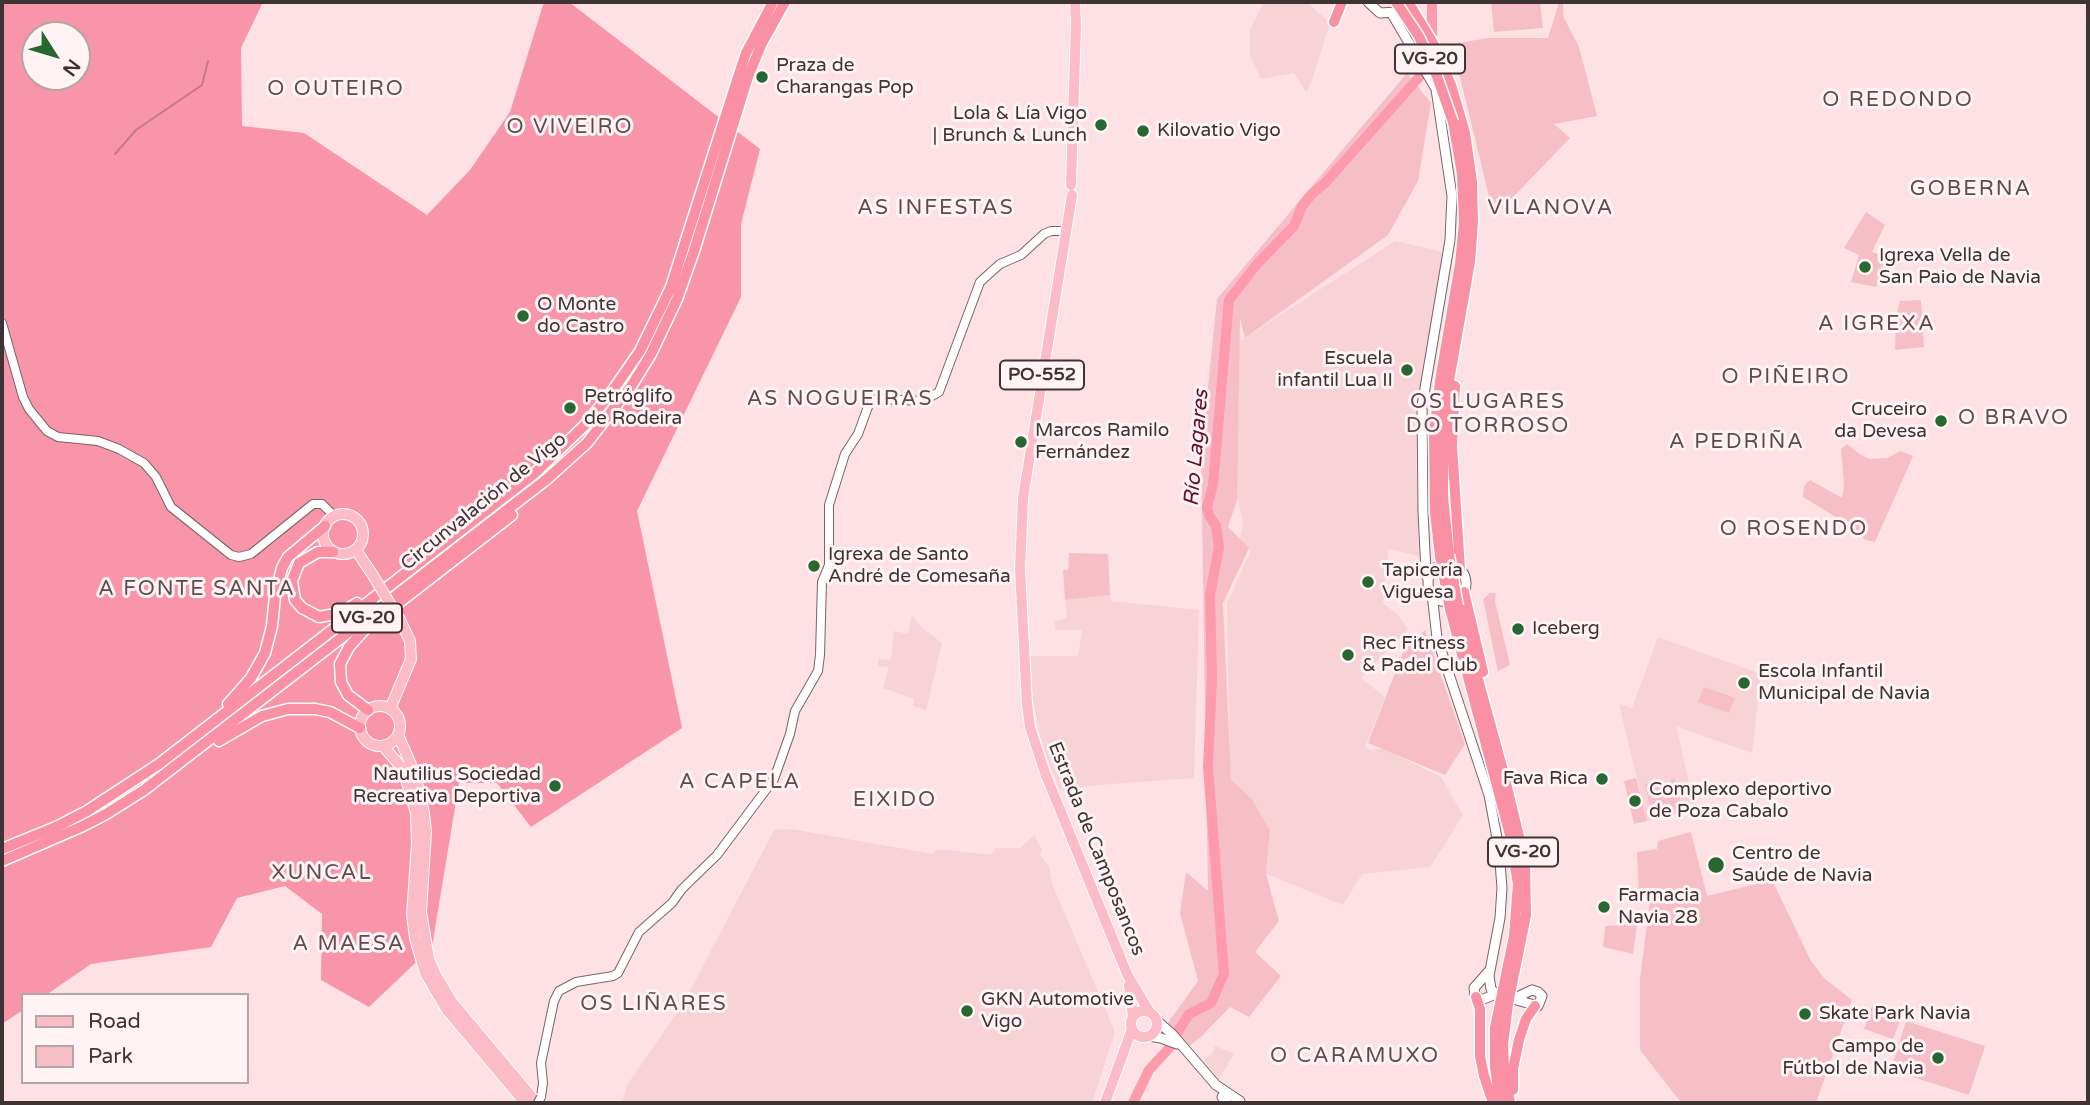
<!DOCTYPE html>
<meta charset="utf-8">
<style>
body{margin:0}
#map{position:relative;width:2090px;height:1105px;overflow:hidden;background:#fee1e5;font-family:"Varela Round",sans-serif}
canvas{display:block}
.frame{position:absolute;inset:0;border:4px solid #3e3335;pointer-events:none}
.legend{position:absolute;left:21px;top:993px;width:228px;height:91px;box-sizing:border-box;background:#fff3f5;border:2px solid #b2a6a8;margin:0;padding:9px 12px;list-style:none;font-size:21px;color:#3e3335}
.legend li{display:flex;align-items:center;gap:14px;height:35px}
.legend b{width:35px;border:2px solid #b2a6a8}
.north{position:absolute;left:21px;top:21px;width:70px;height:70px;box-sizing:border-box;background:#fff3f5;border:2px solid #b2a6a8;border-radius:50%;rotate:127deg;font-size:19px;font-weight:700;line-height:28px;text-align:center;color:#3e3335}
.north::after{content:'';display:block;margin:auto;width:24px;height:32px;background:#286730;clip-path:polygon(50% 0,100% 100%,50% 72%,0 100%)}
</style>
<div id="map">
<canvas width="2090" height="1105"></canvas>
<div class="frame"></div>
<ul class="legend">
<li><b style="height:9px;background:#fbbcc8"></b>Road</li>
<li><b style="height:19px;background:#f6bfc7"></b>Park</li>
</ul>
<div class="north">N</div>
</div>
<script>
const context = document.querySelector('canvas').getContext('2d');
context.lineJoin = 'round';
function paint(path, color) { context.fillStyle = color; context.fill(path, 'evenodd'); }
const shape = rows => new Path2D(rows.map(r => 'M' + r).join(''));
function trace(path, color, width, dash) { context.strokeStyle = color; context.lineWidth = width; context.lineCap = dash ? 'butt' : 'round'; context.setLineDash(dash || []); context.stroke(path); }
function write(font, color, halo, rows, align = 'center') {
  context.font = font + ' "Varela Round",sans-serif'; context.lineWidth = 6; context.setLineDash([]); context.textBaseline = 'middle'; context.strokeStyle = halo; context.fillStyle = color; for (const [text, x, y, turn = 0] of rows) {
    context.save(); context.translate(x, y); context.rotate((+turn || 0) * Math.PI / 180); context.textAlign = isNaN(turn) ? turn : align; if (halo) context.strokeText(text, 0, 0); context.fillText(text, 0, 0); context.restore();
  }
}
const built = shape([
 [1264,2,1307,2,1330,23,1311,83,1306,92,1294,73,1261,79,1250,56,1250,30],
 [1395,241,1443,252,1419,399,1416,452,1419,556,1389,549,1383,603,1398,615,1408,629,1361,678,1385,697,1365,747,1370,750,1384,749,1441,777,1463,815,1430,867,1362,874,1343,905,1266,874,1270,830,1252,799,1230,780,1227,603,1251,551,1240,540,1243,522,1235,489,1232,388,1239,342],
 [1110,595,1111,601,1199,610,1194,778,1084,786,1081,794,1060,789,1047,758,1040,734,1032,693,1030,656,1078,656,1082,630,1055,630,1055,621,1067,618,1065,600],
 [912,615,920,626,942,643,926,710,913,706,914,699,883,688,889,667,878,666,878,659,891,660,894,631,908,634],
 [1658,637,1761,674,1752,753,1680,728,1676,725,1695,809,1647,821,1619,704,1632,708],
 [791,829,933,854,938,849,991,855,996,848,1020,848,1034,835,1042,850,1040,855,1049,866,1053,886,1115,1032,1092,1103,622,1103,627,1085,683,1004,774,830],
 [1215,1046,1234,1054,1219,1079,1204,1060,1213,1052]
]);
const green = shape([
 [1491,2,1540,2,1543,28,1494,32],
 [1559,2,1563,2,1564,18,1579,47,1597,116,1554,124,1570,138,1494,217,1452,44,1488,38,1548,38],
 [1407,73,1431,103,1418,181,1388,235,1245,338,1240,318,1237,500,1228,527,1249,548,1223,603,1231,780,1252,799,1270,830,1266,874,1279,921,1255,952,1281,976,1249,1017,1230,1007,1201,1037,1185,1049,1167,1024,1198,981,1180,913,1186,872,1208,891,1201,454,1217,299],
 [1866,212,1885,225,1872,252,1880,255,1885,263,1876,287,1851,282,1859,255,1844,248],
 [1919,300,1921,301,1924,347,1895,350,1896,315,1900,301],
 [1847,444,1861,455,1870,459,1887,458,1900,451,1913,456,1875,542,1866,540,1831,514,1803,497,1804,486,1810,480,1842,498,1844,485,1841,449],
 [1069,553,1108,554,1110,595,1065,600,1063,570,1068,570],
 [1490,593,1496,593,1495,601,1510,665,1498,671,1483,599],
 [1425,630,1465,744,1445,775,1368,743,1403,652],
 [1704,687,1735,698,1729,713,1698,702],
 [1636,778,1647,821,1634,824,1624,781],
 [1675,778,1683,811,1653,819,1645,784,1658,781,1660,784,1671,782,1671,779],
 [1691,832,1707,896,1772,880,1811,961,1824,978,1852,1000,1816,1103,1686,1103,1679,1100,1640,1050,1640,979,1650,900,1639,898,1637,852,1657,849,1658,841],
 [1637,924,1633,954,1603,947,1605,926],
 [1872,1006,1902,1016,1893,1039,1864,1029],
 [1906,1021,1985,1046,1969,1095,1891,1070]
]);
const forest = shape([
 [2,2,263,2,241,48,242,126,304,133,427,215,470,170,510,112,544,2,569,2,760,149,741,224,741,297,637,511,682,728,531,827,497,783,459,783,432,947,369,1007,321,980,322,914,285,886,237,898,211,947,91,964,46,995,23,995,23,1010,2,1024],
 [35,35,77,35,77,77,35,77]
]);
const stream = shape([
 [115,154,136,130,202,85,208,61]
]);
const river = shape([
 [1432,41,1432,2],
 [1177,1033,1189,1014,1211,1003,1224,974,1208,767,1212,678,1210,595,1219,547,1216,526,1209,515,1207,507,1213,485,1229,300,1257,264,1294,226,1302,206,1312,194,1325,183,1421,75,1427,62],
 [1133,1103,1149,1070,1170,1047]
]);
const tertiary = shape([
 [2,323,23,397,29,409,47,431,58,437,98,441,119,449,144,463,156,477,171,507,231,555,239,557,251,554,313,504,322,504,334,516],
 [541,1097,543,1083,541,1063,554,1001,559,991,576,982,613,976,618,973,639,932,672,903,682,889,717,855,774,779,790,734,795,711,818,671,820,655,822,582,829,565,829,505,845,454,858,434,869,404,872,400,880,399,923,401,939,392,980,282,1000,264,1021,255,1044,234,1051,231,1066,231]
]);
const secondary = shape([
 [1368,2,1380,13,1396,12],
 [1392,14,1436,89,1452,196,1450,240,1422,406,1423,512,1426,572,1428,580],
 '1428 583a19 19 0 1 1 38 0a19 19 0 1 1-38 0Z',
 [1432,594,1437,638,1489,795,1499,849,1502,888,1500,918,1489,976,1491,989,1496,994,1481,1000,1475,995,1474,988,1489,971],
 [1532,990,1538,992,1542,996,1538,1006,1513,999,1532,990],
 [1157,1021,1172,1034,1216,1085,1240,1101],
 [1149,1036,1161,1038,1177,1044],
 [1222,1097,1227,1103]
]);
const primary = shape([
 [1071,185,1076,25,1075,2],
 [1072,195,1023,498,1020,570,1027,704,1030,727,1045,773,1127,974,1149,1011],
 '323 534a20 20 0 1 1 40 0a20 20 0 1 1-40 0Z',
 [356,550,372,574],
 '360 726a20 20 0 1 1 40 0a20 20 0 1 1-40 0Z',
 [390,709,411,659,410,641,400,620],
 [398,735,415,774,424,813,426,832,421,912,429,959,436,975,453,1003,532,1097],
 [383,746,403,769,416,813,417,843,412,915,415,938,425,973,446,1009,525,1103],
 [1129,985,1133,1016],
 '1131 1024a13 13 0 1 1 26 0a13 13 0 1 1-26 0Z',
 [1105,1103,1132,1029]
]);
const motorway = shape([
 [1408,2,1433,43,1451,85,1465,133,1472,182,1473,221,1470,262,1449,381,1443,433,1443,497,1449,555],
 [1334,22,1342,2],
 [1455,386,1452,446,1460,569],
 [333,552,318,552,299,563,292,581,295,600,302,608,319,617,341,613,357,603],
 [1440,556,1435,513,1434,433,1440,381,1460,264,1464,223,1462,174,1453,122],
 [1464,592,1483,672],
 [1458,606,1502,767,1525,861,1526,915,1508,1004,1503,1045,1504,1068,1510,1103],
 [1450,609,1510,835,1518,884,1514,936,1495,1028,1495,1067,1500,1103],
 [228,704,251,678,265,653,272,626,275,596,282,568,288,557,325,526],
 [368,710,348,695,341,682,340,664,349,647,366,628,512,515],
 [219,741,262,716,288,709,315,709,330,712,360,728],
 [2,849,56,827,87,811,159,764,535,473,584,426,611,393,640,351,671,287,738,77,746,53,773,2],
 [2,861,83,826,106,814,144,790,547,479,587,443,632,385,651,354,677,299,694,251,748,77,762,43,785,2],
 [1476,997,1480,1009,1480,1056,1484,1076,1493,1103],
 [1513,1090,1513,1069,1519,1040,1526,1019,1535,1006]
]);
const tertiaryBridge = shape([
 [538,1103,541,1097]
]);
const primaryBridge = shape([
 [372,574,400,620]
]);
const motorwayBridge = shape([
 [1396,2,1418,35,1433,65,1453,122],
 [1449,555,1458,606],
 [1440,556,1450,609]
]);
const markers = [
 [762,77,7,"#286730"],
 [1101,125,7,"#286730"],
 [1143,131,7,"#286730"],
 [1865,267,7,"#286730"],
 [523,316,7,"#286730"],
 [1407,370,7,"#286730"],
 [570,408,7,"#286730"],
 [1941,421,7,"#286730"],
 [1021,442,7,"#286730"],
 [814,566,7,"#286730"],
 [1368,582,7,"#286730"],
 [1518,629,7,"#286730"],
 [1348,655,7,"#286730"],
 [1744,683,7,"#286730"],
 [1602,779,7,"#286730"],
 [555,786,7,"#286730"],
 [1635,801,7,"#286730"],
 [1716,865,9,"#286730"],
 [1604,907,7,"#286730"],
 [967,1011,7,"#286730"],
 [1805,1014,7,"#286730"],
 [1938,1058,7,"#286730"]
];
const shields = [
 [1430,59,70],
 [1042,375,84],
 [367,618,70],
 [1523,852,70]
];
const shieldNames = [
 ["VG-20",1430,59],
 ["PO-552",1042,375],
 ["VG-20",367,618],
 ["VG-20",1523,852]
];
const poiNames = [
 ["Praza de",776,66],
 ["Charangas Pop",776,88],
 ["Lola & Lía Vigo",1087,114,"right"],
 ["| Brunch & Lunch",1087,136,"right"],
 ["Kilovatio Vigo",1157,131],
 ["Igrexa Vella de",1879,256],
 ["San Paio de Navia",1879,278],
 ["O Monte",537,305],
 ["do Castro",537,327],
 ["Escuela",1393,359,"right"],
 ["infantil Lua II",1393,381,"right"],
 ["Petróglifo",584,397],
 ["de Rodeira",584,419],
 ["Cruceiro",1927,410,"right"],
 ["da Devesa",1927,432,"right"],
 ["Marcos Ramilo",1035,431],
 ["Fernández",1035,453],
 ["Igrexa de Santo",828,555],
 ["André de Comesaña",828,577],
 ["Tapicería",1382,571],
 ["Viguesa",1382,593],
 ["Iceberg",1532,629],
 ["Rec Fitness",1362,644],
 ["& Padel Club",1362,666],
 ["Escola Infantil",1758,672],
 ["Municipal de Navia",1758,694],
 ["Nautilius Sociedad",541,775,"right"],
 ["Recreativa Deportiva",541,797,"right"],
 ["Fava Rica",1588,779,"right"],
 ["Complexo deportivo",1649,790],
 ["de Poza Cabalo",1649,812],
 ["Centro de",1732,854],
 ["Saúde de Navia",1732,876],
 ["Farmacia",1618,896],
 ["Navia 28",1618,918],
 ["GKN Automotive",981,1000],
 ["Vigo",981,1022],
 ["Skate Park Navia",1819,1014],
 ["Campo de",1924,1047,"right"],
 ["Fútbol de Navia",1924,1069,"right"]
];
const streetNames = [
 ["Circunvalación de Vigo",484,502,-39],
 ["Estrada de Camposancos",1096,849,68]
];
const neighbourhoodNames = [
 ["O OUTEIRO",336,89],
 ["O REDONDO",1898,100],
 ["O VIVEIRO",570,127],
 ["GOBERNA",1971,189],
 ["AS INFESTAS",936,208],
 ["VILANOVA",1551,208],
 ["A IGREXA",1877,324],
 ["O PIÑEIRO",1786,377],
 ["AS NOGUEIRAS",840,399],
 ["OS LUGARES",1488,402],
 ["DO TORROSO",1488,426],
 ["O BRAVO",2014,418],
 ["A PEDRIÑA",1737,442],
 ["O ROSENDO",1794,529],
 ["A FONTE SANTA",197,589],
 ["A CAPELA",740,782],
 ["EIXIDO",895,800],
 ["XUNCAL",322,873],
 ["A MAESA",349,944],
 ["OS LIÑARES",654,1004],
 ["O CARAMUXO",1355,1056]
];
const waterNames = [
 ["Río Lagares",1197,448,-85]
];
paint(built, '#f7d2d7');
paint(green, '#f6bfc7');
paint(forest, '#f895a8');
trace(stream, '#c47b88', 2);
trace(river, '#fd9aac', 10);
trace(tertiary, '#7b6366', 10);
trace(secondary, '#7b6366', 11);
trace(primary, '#fff', 12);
trace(motorway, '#fff', 13);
trace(tertiary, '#fff', 8);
trace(secondary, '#fff', 9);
trace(primary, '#fbbcc8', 10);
trace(motorway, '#f990a4', 10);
trace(tertiaryBridge, '#7b6366', 10, []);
trace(primaryBridge, '#fff', 12, []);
trace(motorwayBridge, '#fff', 13, []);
trace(tertiaryBridge, '#fff', 8);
trace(primaryBridge, '#fbbcc8', 10);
trace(motorwayBridge, '#f990a4', 10);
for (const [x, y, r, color] of markers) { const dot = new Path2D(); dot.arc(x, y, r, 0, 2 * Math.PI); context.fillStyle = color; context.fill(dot); trace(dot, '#fff3f5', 2.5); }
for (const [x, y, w] of shields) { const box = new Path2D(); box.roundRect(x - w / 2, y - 14.5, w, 29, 5); context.fillStyle = '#fff3f5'; context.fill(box); trace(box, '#3e3335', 2); }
write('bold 18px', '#3e3335', null, shieldNames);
write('19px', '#3e3335', '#fff3f5', poiNames, 'left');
write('19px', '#3e3335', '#fff3f5', streetNames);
context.letterSpacing = '2px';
write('21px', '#614a4e', '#fff3f5', neighbourhoodNames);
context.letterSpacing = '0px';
write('italic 21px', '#650e2a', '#fff3f5', waterNames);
</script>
